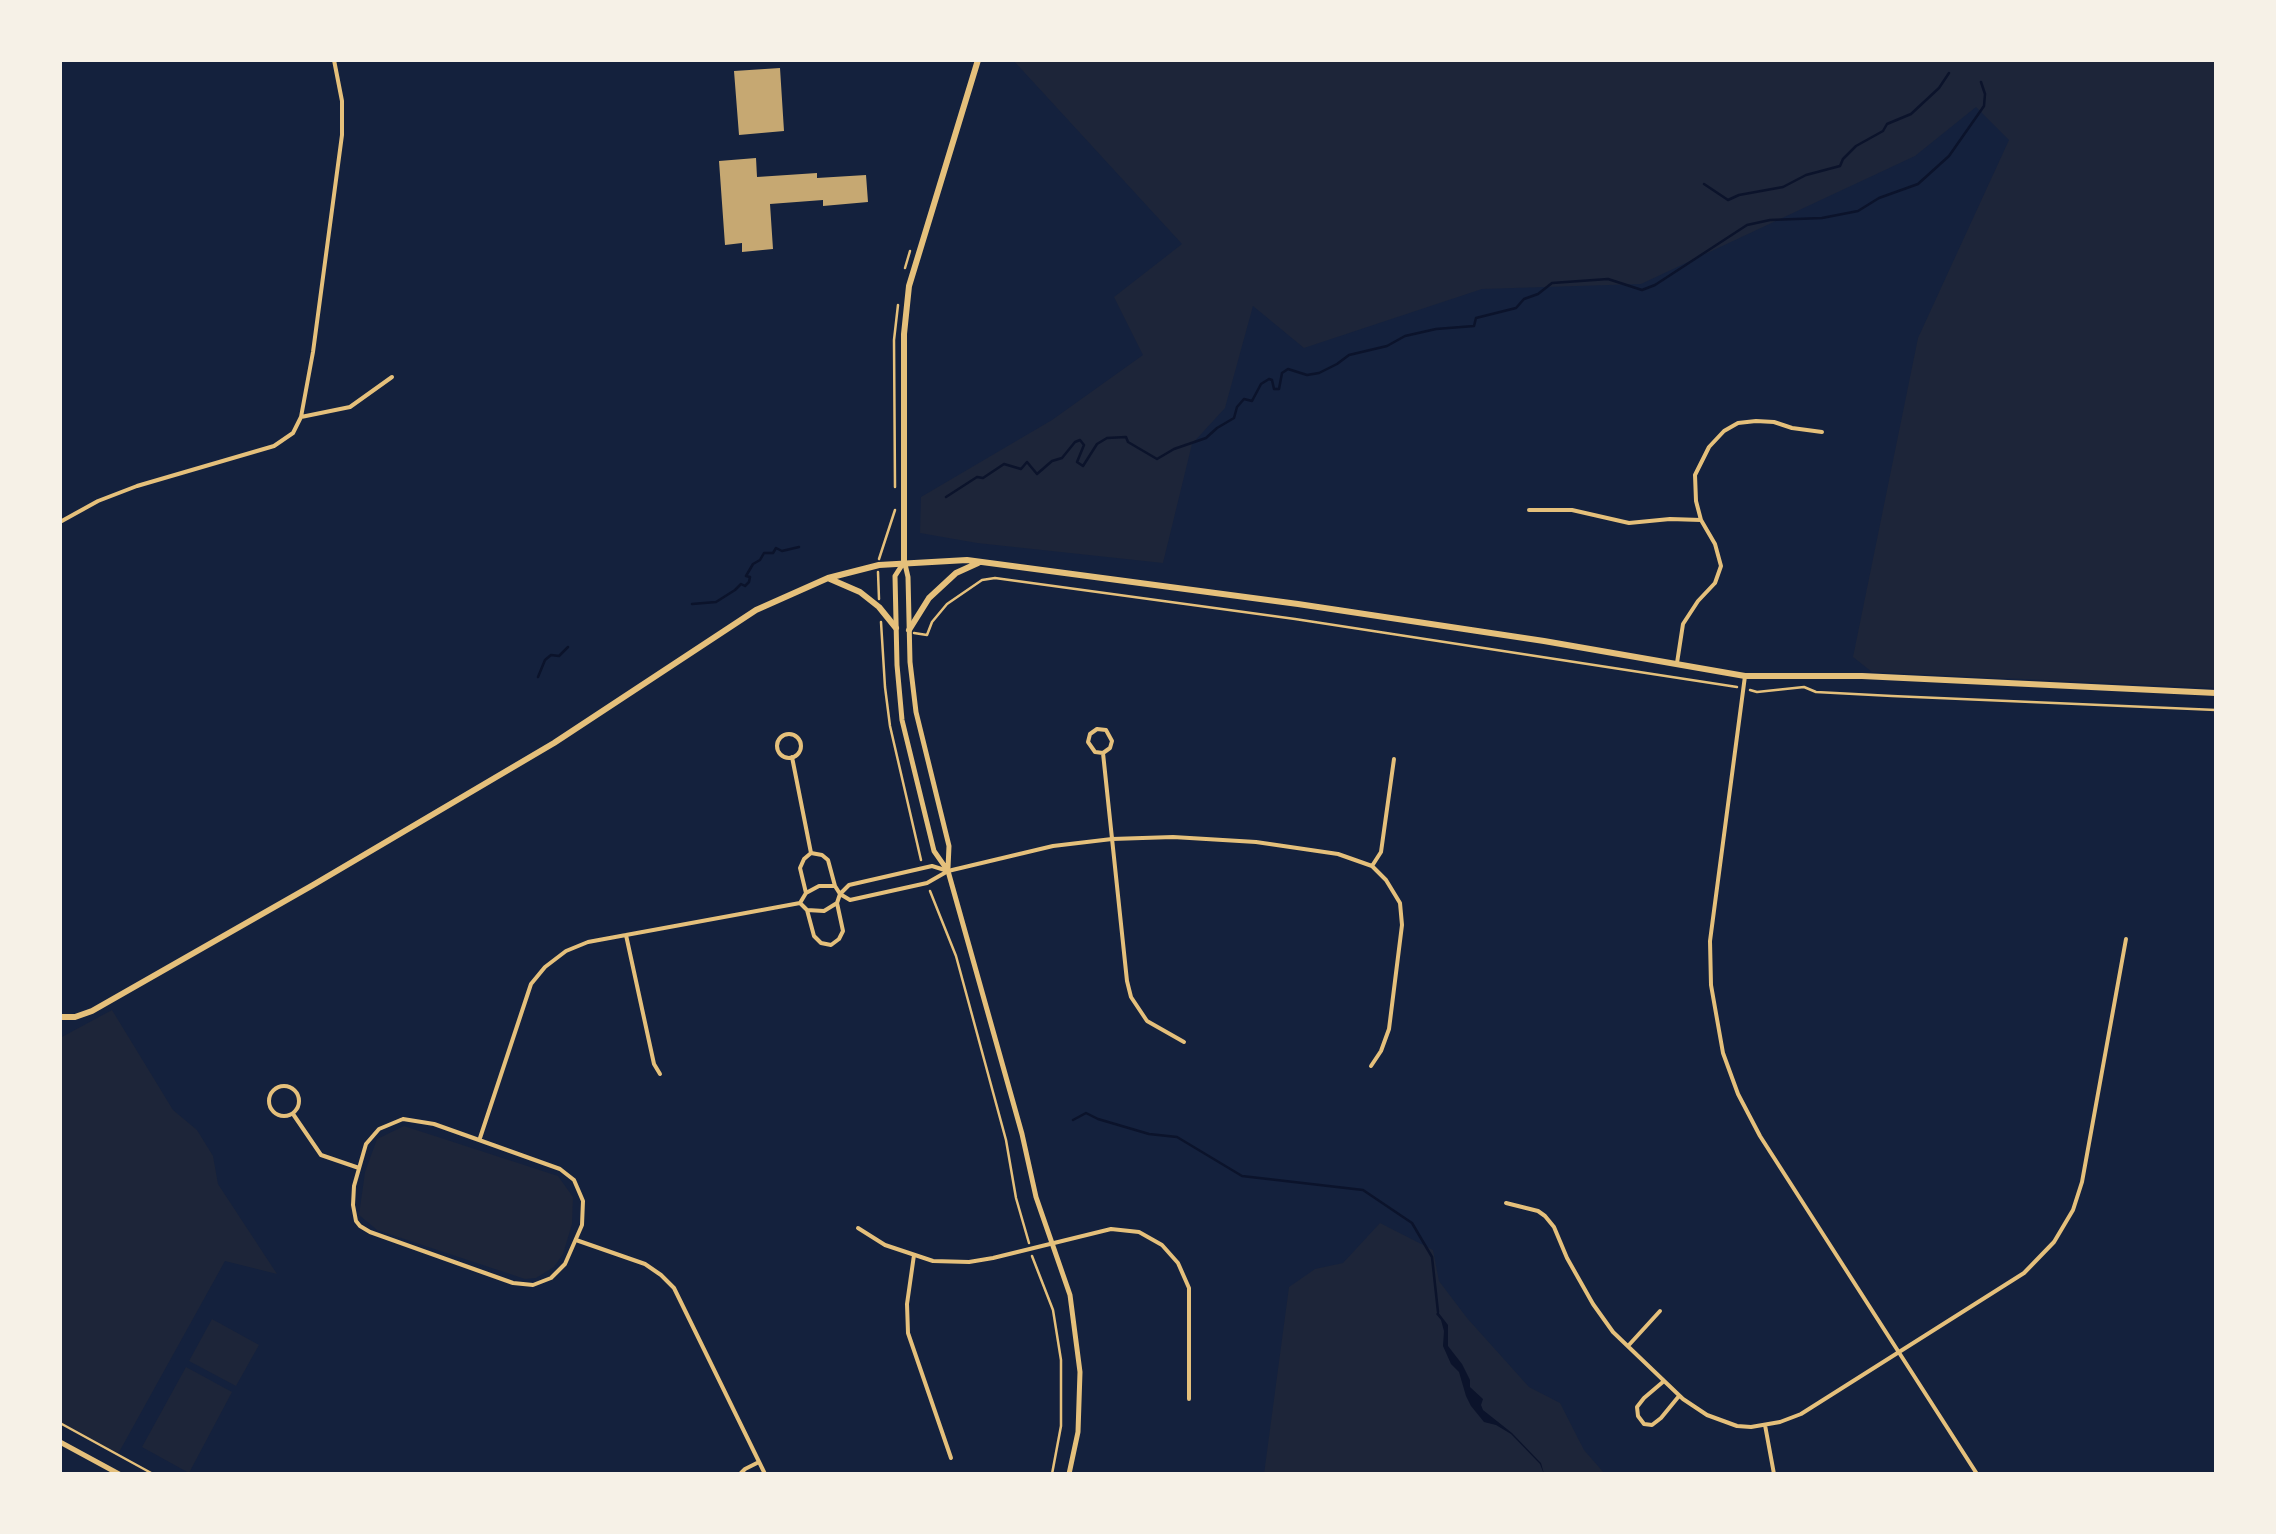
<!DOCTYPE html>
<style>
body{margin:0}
#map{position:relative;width:2276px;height:1534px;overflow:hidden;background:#14213d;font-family:"DejaVu Sans",sans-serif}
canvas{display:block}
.frame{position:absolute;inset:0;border:62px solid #f6f1e7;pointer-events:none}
</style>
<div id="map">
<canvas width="2276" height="1534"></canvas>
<div class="frame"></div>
</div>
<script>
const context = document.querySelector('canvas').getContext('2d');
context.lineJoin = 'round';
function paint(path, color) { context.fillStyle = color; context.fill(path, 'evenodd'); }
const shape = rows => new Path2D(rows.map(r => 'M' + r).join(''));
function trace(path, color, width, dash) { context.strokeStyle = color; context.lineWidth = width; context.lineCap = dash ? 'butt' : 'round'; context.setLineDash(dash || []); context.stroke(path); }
const green = shape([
 [1013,60,2216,60,2216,688,1872,672,1853,657,1918,338,2009,140,1976,107,1915,156,1641,284,1482,289,1304,348,1253,306,1225,408,1192,444,1163,563,977,543,920,533,921,497,1052,420,1143,355,1114,297,1182,244],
 [112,1010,173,1110,197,1130,213,1156,218,1184,277,1274,225,1261,118,1454,60,1422,60,1038],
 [404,1126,558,1176,573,1197,572,1224,563,1254,554,1267,536,1278,525,1279,377,1230,359,1215,365,1172,377,1139],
 [1380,1223,1433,1250,1439,1281,1467,1318,1529,1387,1560,1403,1584,1450,1605,1474,1264,1474,1289,1287,1315,1269,1343,1263],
 [212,1319,259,1345,236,1386,189,1361],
 [186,1367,232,1392,189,1473,142,1447]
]);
const water = shape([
 [1438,1312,1448,1325,1448,1346,1462,1364,1470,1380,1470,1387,1483,1399,1481,1405,1483,1410,1512,1433,1536,1458,1541,1463,1544,1474,1540,1464,1511,1434,1496,1425,1484,1422,1471,1406,1466,1396,1459,1372,1451,1364,1443,1346,1444,1331,1441,1320,1436,1314]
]);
const stream = shape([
 [1704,184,1728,200,1739,195,1783,187,1806,175,1840,166,1843,159,1856,146,1883,131,1887,124,1911,114,1939,88,1949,73],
 [946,497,977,477,983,478,1004,464,1021,469,1027,462,1037,474,1052,461,1062,458,1075,442,1080,440,1084,445,1077,462,1083,466,1097,444,1107,438,1126,437,1128,442,1157,459,1174,449,1206,438,1217,428,1234,418,1237,407,1244,399,1252,401,1261,384,1269,379,1272,380,1274,389,1279,389,1282,373,1288,369,1307,375,1319,373,1337,364,1349,355,1387,346,1405,336,1436,329,1474,326,1476,318,1516,308,1524,299,1538,294,1552,283,1608,279,1642,290,1655,285,1747,225,1770,220,1822,218,1858,211,1879,198,1918,184,1949,156,1984,106,1985,94,1981,82],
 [692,604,716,602,735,590,741,584,745,586,749,582,750,577,746,576,753,564,760,560,764,553,773,553,776,548,782,551,799,547],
 [538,677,545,660,551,655,559,656,568,647],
 [1073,1120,1086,1113,1098,1119,1149,1134,1177,1137,1242,1176,1363,1190,1412,1223,1432,1257,1438,1312]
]);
const building = shape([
 [780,68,784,131,739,135,734,71],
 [756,158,757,177,817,173,817,178,866,175,868,202,823,206,823,200,770,204,773,249,742,252,742,243,725,245,719,161]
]);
const path = shape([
 [905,268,910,251],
 [895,487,894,340,898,305],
 [879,559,895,510],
 [878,572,879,599],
 [881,622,885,687,890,726,921,860],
 [914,633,927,635,932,622,947,604,982,580,995,578,1295,619,1737,687],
 [1750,690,1757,692,1804,687,1816,692,1892,696,2216,710],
 [930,891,956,956,1006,1140,1016,1198,1029,1243],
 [1032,1256,1053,1310,1061,1360,1061,1426,1052,1474],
 [60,1423,153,1474]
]);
const minor = shape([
 [301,417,313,352,342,135,342,101,334,60],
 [1529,510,1572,510,1629,523,1670,519,1701,520],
 [60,522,98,501,137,486,274,446,293,433,301,417,350,407,392,377],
 [1677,663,1683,624,1698,601,1715,583,1721,566,1715,544,1701,520,1696,501,1695,475,1709,447,1724,431,1738,423,1756,421,1774,422,1792,428,1822,432],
 [1745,676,1710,941,1711,985,1723,1053,1738,1094,1760,1136,1977,1474],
 '777 746a12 12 0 1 1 24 0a12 12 0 1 1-24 0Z',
 [1103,753,1095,752,1088,742,1090,734,1097,729,1106,730,1112,741,1110,748,1103,753,1127,981,1131,997,1147,1021,1184,1042],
 [792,757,811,853],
 [811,853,822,855,828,860,835,886],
 [1372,866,1381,852,1394,759],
 [806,893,800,868,804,859,811,853],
 [800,903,806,893,819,886,835,886,840,894,850,900,927,883,948,871,1053,846,1112,839,1173,837,1256,842,1338,854,1372,866,1386,880,1400,903,1402,925,1389,1029,1381,1051,1371,1066],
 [807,910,814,936,821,943,831,945,839,939,843,931,837,903],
 [626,935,654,1064,660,1074],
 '269 1101a15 15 0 1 1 30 0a15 15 0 1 1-30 0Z',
 [293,1114,321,1155,359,1168],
 [403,1119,434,1124,479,1140,560,1169,574,1180,583,1201,582,1225,565,1264,551,1278,533,1285,513,1283,370,1232,360,1226,356,1221,353,1205,354,1186,366,1144,379,1129,403,1119],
 [480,1138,531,984,545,967,566,951,588,942,800,903,807,910,824,911,837,903,840,894,849,885,932,866,948,871],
 [1506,1203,1538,1211,1545,1216,1554,1227,1567,1258,1593,1304,1613,1332,1683,1399,1707,1415,1737,1426,1751,1427,1780,1422,1801,1414,2024,1273,2054,1242,2073,1210,2082,1182,2126,939],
 [858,1228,885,1245,933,1261,969,1262,993,1258,1111,1229,1139,1232,1162,1245,1178,1263,1189,1288,1189,1399],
 [576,1240,645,1264,661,1275,674,1288,765,1474],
 [914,1255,907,1304,908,1333,951,1458],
 [1628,1346,1660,1311],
 [1664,1381,1644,1398,1637,1407,1638,1416,1644,1424,1652,1425,1661,1418,1679,1396],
 [1765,1425,1774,1474],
 [740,1474,745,1469,759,1462]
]);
const tertiary = shape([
 [904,562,895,576,897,665,902,720,934,851,948,871,1022,1134,1036,1197,1070,1295,1080,1372,1078,1432,1069,1474],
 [905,564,908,577,910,662,916,712,949,846,948,868],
 [60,1442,119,1474]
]);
const secondary = shape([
 [904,562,904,334,909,286,978,60],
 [830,579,860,592,879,607,896,628],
 [909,630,929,598,956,573,978,563],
 [60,1017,75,1017,92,1011,313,885,554,743,756,610,828,578,879,565,967,560,1298,604,1544,641,1745,676,1862,676,2216,693]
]);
paint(green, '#1d2539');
paint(water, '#0b132b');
trace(stream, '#0b132b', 2.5);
paint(building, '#c6a872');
trace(path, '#e5c07b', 2.5);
trace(minor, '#e5c07b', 4);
trace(tertiary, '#e5c07b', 5);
trace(secondary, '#e5c07b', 6);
</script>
